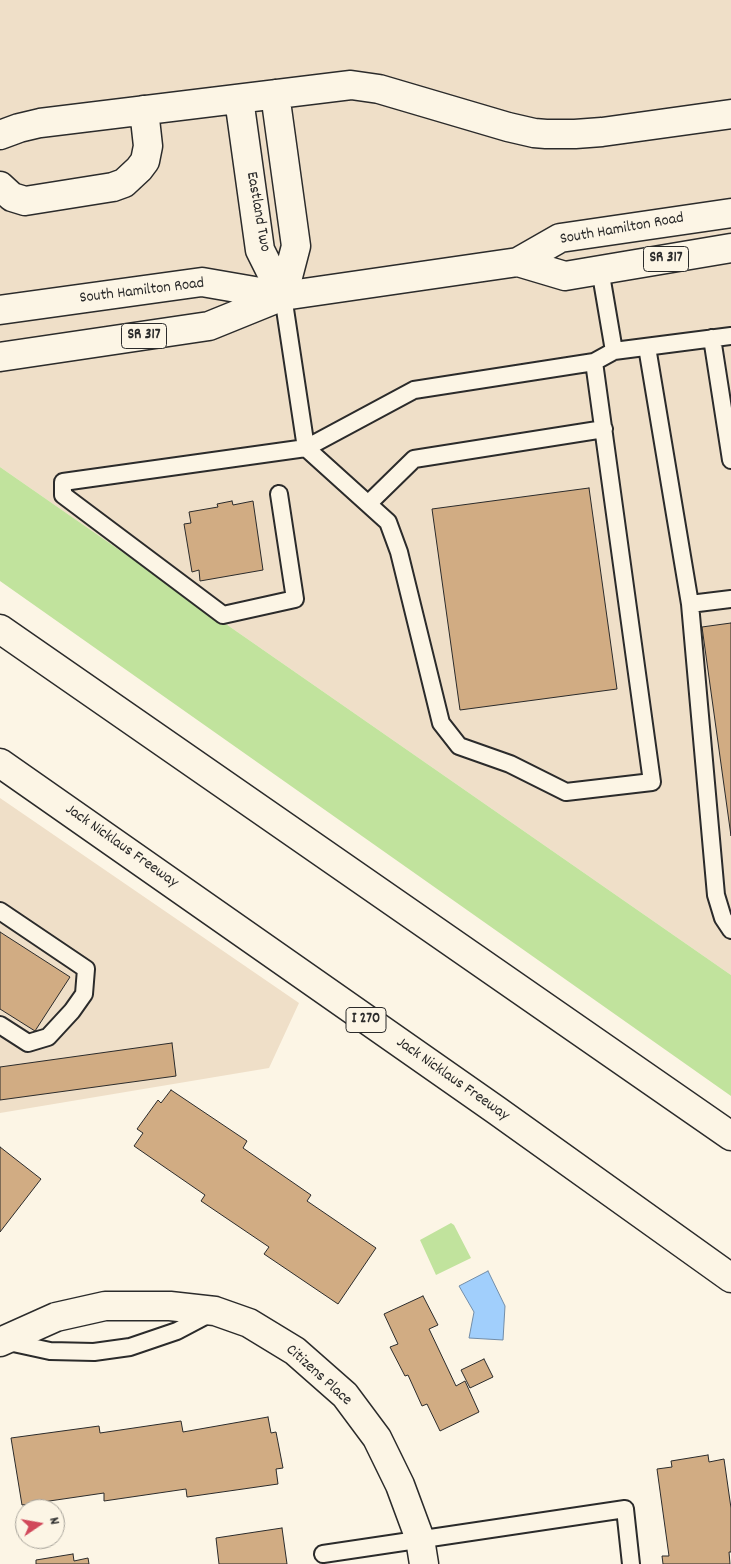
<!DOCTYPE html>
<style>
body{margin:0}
#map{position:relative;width:731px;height:1564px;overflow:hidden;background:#fcf5e5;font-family:Dekko,sans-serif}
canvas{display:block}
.north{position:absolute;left:15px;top:1499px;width:50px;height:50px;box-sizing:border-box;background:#fcf5e5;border:1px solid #a8a49b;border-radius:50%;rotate:78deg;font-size:14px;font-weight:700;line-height:20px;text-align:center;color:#2b2b2b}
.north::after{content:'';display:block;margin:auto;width:18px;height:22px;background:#d1495b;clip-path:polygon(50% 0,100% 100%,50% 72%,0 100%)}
</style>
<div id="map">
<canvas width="731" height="1564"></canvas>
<div class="north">N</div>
</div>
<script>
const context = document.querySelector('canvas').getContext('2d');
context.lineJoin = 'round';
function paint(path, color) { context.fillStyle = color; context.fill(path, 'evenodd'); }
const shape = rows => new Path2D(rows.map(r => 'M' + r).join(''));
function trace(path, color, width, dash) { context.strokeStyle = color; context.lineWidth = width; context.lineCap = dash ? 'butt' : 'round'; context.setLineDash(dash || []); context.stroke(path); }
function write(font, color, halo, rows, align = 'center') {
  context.font = font + ' Dekko,sans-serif'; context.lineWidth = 4.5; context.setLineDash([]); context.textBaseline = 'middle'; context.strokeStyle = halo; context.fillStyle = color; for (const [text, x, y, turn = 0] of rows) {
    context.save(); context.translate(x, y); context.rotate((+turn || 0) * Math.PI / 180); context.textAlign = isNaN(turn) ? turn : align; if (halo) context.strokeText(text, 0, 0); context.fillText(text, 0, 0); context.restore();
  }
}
const built = shape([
 [0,0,731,0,731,975,0,467],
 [0,798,299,1003,269,1068,0,1113]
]);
const green = shape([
 [0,467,731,975,731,1096,0,581],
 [451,1223,454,1225,471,1258,436,1275,420,1240]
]);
const water = shape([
 [488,1271,505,1306,503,1340,469,1338,474,1312,459,1286,488,1271]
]);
const building = shape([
 [589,488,617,689,460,710,432,509,589,488],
 [232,501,233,505,253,501,263,570,200,581,199,570,192,572,184,524,191,523,189,512,218,507,217,504,232,501],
 [731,623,731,836,702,627,731,623],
 [0,932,70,977,35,1031,0,1009,0,932],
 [172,1043,176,1076,0,1100,0,1067,172,1043],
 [171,1090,247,1141,243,1148,311,1195,307,1201,376,1248,338,1304,264,1254,269,1247,201,1201,205,1195,134,1146,143,1133,137,1129,158,1100,161,1103,171,1090],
 [0,1147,41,1179,0,1232,0,1147],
 [423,1296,438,1325,429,1329,456,1386,465,1381,479,1412,440,1431,427,1404,422,1406,408,1375,405,1376,390,1347,398,1344,384,1314,423,1296],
 [484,1359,493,1377,470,1388,461,1370,484,1359],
 [268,1417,271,1433,276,1432,283,1468,276,1469,278,1484,187,1497,186,1489,104,1501,104,1493,22,1505,11,1438,99,1426,100,1433,181,1421,183,1432,268,1417],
 [708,1455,709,1462,724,1459,731,1508,731,1552,729,1552,730,1564,663,1564,662,1556,669,1556,657,1469,672,1467,671,1461,708,1455],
 [282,1528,287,1564,219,1564,216,1538,282,1528],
 [73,1554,74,1561,88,1558,89,1564,36,1564,36,1560,73,1554]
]);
const service = shape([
 [600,269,614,351],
 [283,296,306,448,388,522,399,552,441,723,459,746,510,764,566,792,652,782,594,362],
 [712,338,731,460],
 [647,347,690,604],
 [279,494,295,599,223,615,63,495,63,482,306,448,414,390,594,362,614,351,731,336],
 [368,504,414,459,604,429],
 [731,599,690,604,716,895,723,918,731,930],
 [0,911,86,969,84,994,72,1011,48,1037,28,1043,0,1025],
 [4,1341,50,1351,94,1352,130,1347,177,1331,213,1312],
 [323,1554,625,1509,631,1564]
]);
const minor = shape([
 [275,94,296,246,283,296],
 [239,99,260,250,283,296],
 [0,135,19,128,40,123,351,85,379,89,508,127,534,133,546,134,575,134,602,132,731,114],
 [0,186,12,197,25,201,113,187,124,183,139,169,145,161,148,146,144,110],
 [0,1342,56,1317,105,1306,170,1306,215,1311,249,1323,295,1351,345,1395,377,1438,400,1485,420,1539,424,1564]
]);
const primary = shape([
 [518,262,565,276,731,248],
 [0,310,202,282,283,296],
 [0,357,209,326,283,296,518,262,560,238,731,213]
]);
const motorway = shape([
 [0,629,731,1136],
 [0,763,496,1110,731,1278]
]);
const shields = [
 [666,259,45],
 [144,336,45],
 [366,1020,40]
];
const shieldNames = [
 ["SR 317",666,259],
 ["SR 317",144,336],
 ["I 270",366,1020]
];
const streetNames = [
 ["Eastland Two",257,212,80],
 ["South Hamilton Road",622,230,-10],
 ["South Hamilton Road",142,292,-7],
 ["Jack Nicklaus Freeway",121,847,35],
 ["Jack Nicklaus Freeway",452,1080,35],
 ["Citizens Place",318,1376,42]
];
paint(built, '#efdfc8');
paint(green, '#c1e39d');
paint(water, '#a1cffc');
trace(water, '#728da8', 1);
paint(building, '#d1ac83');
trace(building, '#2b2b2b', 1);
trace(service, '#2b2b2b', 20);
trace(minor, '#2b2b2b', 31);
trace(primary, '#2b2b2b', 31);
trace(motorway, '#2b2b2b', 31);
trace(service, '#fcf5e5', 16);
trace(minor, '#fcf5e5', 28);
trace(primary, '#fcf5e5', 28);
trace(motorway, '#fcf5e5', 28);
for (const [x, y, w] of shields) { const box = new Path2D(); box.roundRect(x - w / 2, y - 12.5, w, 25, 4); context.fillStyle = '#fcf5e5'; context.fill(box); trace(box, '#2b2b2b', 1); }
write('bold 15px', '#2b2b2b', null, shieldNames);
write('16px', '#2b2b2b', '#fcf5e5', streetNames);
</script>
